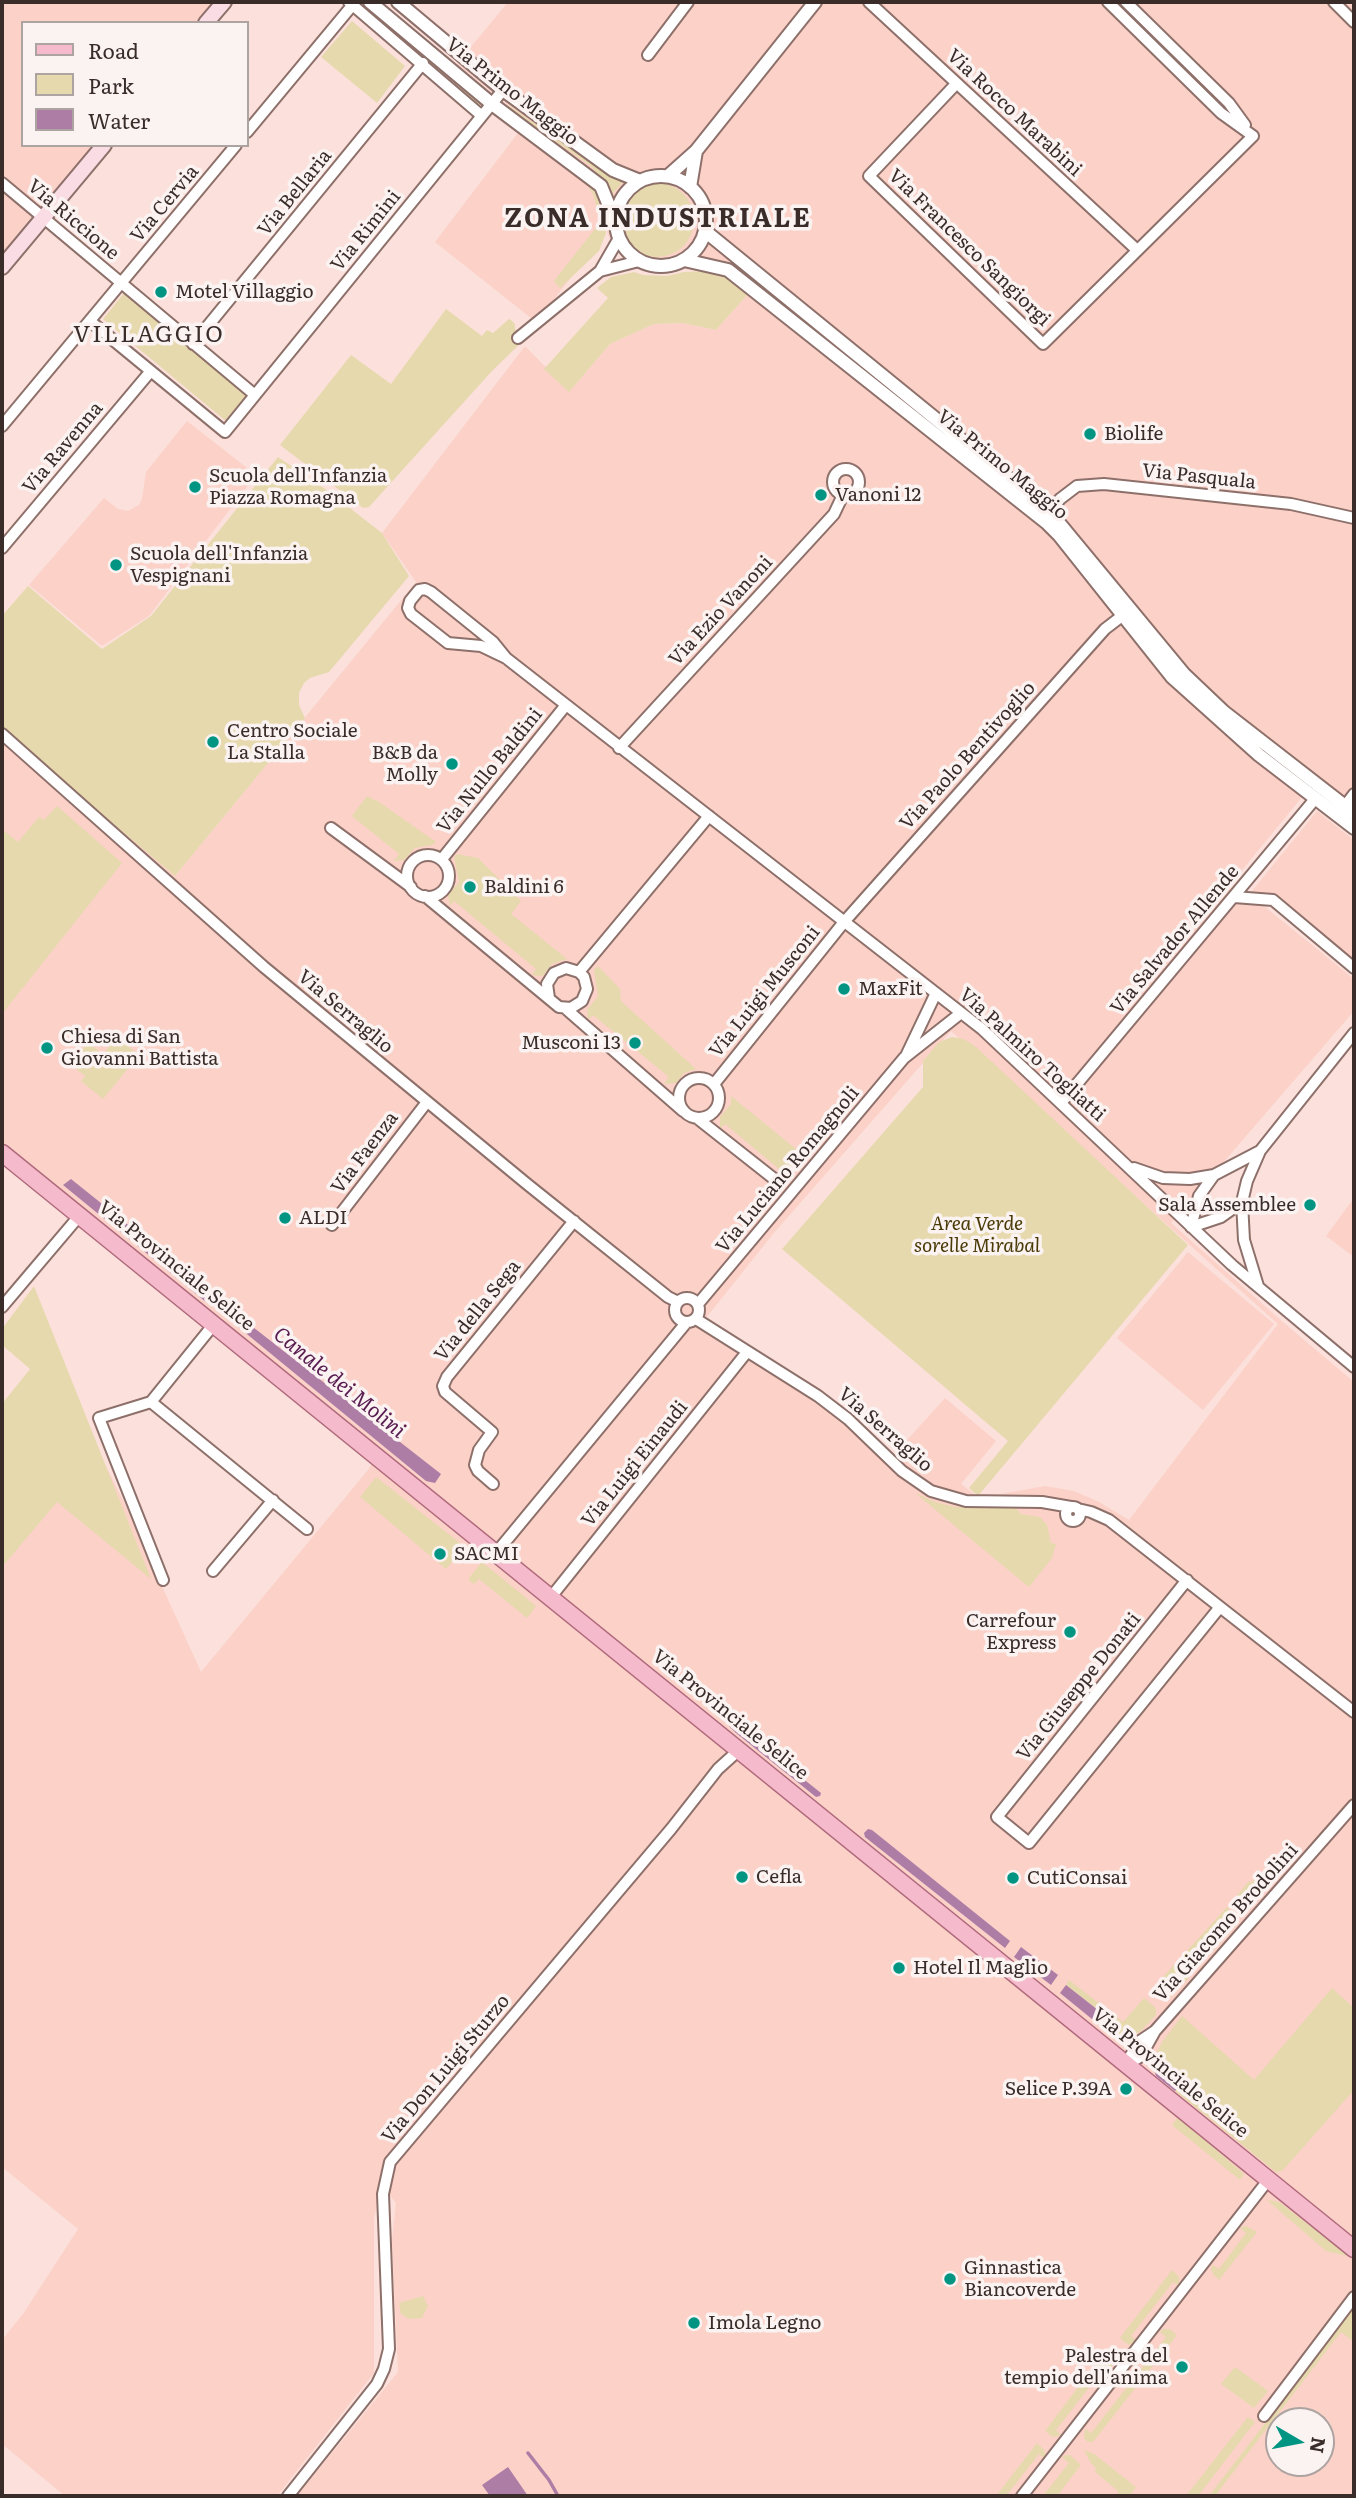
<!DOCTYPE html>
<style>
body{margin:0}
#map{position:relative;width:1356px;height:2498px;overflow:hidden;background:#fce0db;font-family:Literata,serif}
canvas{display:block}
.frame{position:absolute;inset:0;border:4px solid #392c29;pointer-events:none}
.legend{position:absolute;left:21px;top:21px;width:228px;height:126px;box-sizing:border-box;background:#faf3f1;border:2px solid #ada3a1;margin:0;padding:9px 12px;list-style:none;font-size:21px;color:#392c29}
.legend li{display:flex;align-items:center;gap:14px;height:35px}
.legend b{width:35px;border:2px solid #ada3a1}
.north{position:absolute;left:1265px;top:2407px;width:70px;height:70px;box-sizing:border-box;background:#faf3f1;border:2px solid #ada3a1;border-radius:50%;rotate:100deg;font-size:19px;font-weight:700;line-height:28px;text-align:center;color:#392c29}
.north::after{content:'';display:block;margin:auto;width:24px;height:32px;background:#009483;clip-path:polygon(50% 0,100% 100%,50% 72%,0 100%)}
</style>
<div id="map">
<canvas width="1356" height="2498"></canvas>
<div class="frame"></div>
<ul class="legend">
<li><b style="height:9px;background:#f5bacb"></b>Road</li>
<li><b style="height:19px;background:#e7d9ae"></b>Park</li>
<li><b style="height:19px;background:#ae7da6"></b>Water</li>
</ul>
<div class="north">N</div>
</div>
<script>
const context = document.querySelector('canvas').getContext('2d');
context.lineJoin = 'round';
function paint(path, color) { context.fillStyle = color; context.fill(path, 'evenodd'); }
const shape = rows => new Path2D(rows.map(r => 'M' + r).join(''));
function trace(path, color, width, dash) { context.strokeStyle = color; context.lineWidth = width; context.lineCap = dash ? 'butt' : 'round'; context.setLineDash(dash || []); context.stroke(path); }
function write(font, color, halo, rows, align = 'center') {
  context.font = font + ' Literata,serif'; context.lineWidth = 7; context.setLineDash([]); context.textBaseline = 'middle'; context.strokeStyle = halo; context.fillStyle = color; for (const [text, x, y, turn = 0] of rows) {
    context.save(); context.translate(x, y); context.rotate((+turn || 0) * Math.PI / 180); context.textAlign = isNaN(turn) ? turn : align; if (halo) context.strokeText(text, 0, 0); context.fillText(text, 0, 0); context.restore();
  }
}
const built = shape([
 [2,2,219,2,202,23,23,23,23,145,101,145,2,262],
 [508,2,1354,2,1354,810,1316,780,1233,881,1354,979,1354,1011,1171,1223,1284,1323,1354,1382,1354,2496,297,2496,398,2372,392,2240,396,2203,381,2184,374,2219,374,2373,277,2496,65,2496,2,2444,2,2340,23,2314,78,2229,2,2167,2,1553,83,1421,122,1498,201,1672,368,1470,374,1459,2,1149,2,730,175,876,416,582,382,533,525,346,569,391,610,344,654,324,683,323,716,330,749,293,730,276,685,265,665,269,643,268,621,255,608,235,605,224,606,233,536,322,435,242,518,133,571,171,595,191,599,199,598,193,584,173,529,122,457,64],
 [951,1031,1278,1324,1129,1520,1099,1502,1074,1491,1045,1486,979,1498,961,1484,996,1441,945,1398,890,1459,823,1399,702,1323,773,1234],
 [1279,2421,1321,2421,1321,2463,1279,2463],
 [187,421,256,475,149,616,102,646,29,585,104,498,118,509,128,511,139,505,142,499,146,472],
 [1317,811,1354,840,1354,973,1252,891],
 [1354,1198,1354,1257,1326,1236],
 [1188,1252,1274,1324,1203,1410,1117,1338]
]);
const green = shape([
 [363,2,483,102,478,107,359,6],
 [352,21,405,66,377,103,321,57],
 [508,105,593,164,625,180,612,194,591,166,529,123,507,106],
 '620 220a37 37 0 1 1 74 0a37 37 0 1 1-74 0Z',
 [587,185,594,191,603,209,606,233,599,251,560,288,554,281,598,225,599,215,593,194],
 [705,271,723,276,748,294,716,330,683,323,654,324,610,344,569,392,544,369,608,298,597,288,611,277,634,272,643,275,667,276,684,272],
 [124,293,249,395,227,422,103,319],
 [446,309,482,336,487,330,493,333,509,319,511,320,515,324,515,329,524,340,492,371,369,507,363,508,280,445,351,355,391,384],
 [278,457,328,491,382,533,409,576,329,672,310,678,304,683,299,693,299,705,305,718,175,876,2,730,2,616,28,586,102,649,151,616],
 [367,796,379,802,436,842,432,845,415,848,404,860,394,861,399,854,352,816],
 [57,806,122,863,2,1014,2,829,18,842,39,817,44,820],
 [457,854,478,858,521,901,511,914,567,959,552,964,543,976,532,975,536,969,454,901,450,906,448,895,459,882,454,857],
 [598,966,620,989,621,1001,696,1069,684,1073,676,1083,664,1084,669,1077,593,1015,588,1020,587,1010,598,996,594,970],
 [117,1037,139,1055,103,1099,81,1081,85,1076,71,1065,88,1043,102,1053,87,1074],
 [952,1037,964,1039,976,1047,1188,1245,978,1496,969,1488,1008,1441,782,1249,923,1087,923,1061,939,1042],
 [731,1096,802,1154,785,1174,725,1124,720,1129,720,1117,731,1104],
 [34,1286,151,1579,57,1502,2,1567,2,1404,30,1369,2,1345,2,1329],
 [376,1477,465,1547,446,1569,360,1497],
 [915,1493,935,1502,955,1507,1016,1508,1021,1514,1040,1517,1047,1525,1051,1543,1056,1544,1052,1558,1029,1587],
 [482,1562,536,1606,527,1618,479,1579,474,1584,468,1579],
 [1256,1877,1268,1887,1252,1906,1245,1907,1234,1899,1249,1881,1251,1883],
 [1227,1907,1237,1916,1237,1924,1172,1996,1164,1998,1153,1988],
 [1069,1980,1123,2022,1144,1998,1156,2008,1156,2015,1141,2031,1132,2036,1125,2039,1114,2037,1120,2027,1066,1985],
 [1332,1988,1354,2008,1354,2090,1282,2171,1276,2172,1175,2091,1187,2079,1156,2054,1162,2042,1182,2016,1254,2080],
 [1178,2117,1244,2174,1240,2180,1172,2125],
 [1267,2200,1279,2202,1351,2257,1326,2251],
 [1246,2226,1257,2232,1219,2280,1213,2274,1211,2269,1212,2265,1219,2269,1246,2233,1240,2228],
 [1172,2270,1179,2277,1179,2286,1173,2282,1131,2336,1137,2341,1130,2345,1126,2343,1120,2338],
 [423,2296,428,2306,422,2318,409,2319,401,2314,399,2303],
 [1354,2308,1354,2342,1341,2332,1215,2496,1209,2496],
 [1163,2329,1170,2329,1177,2335,1093,2442,1088,2442,1084,2438,1085,2429,1091,2433,1166,2337,1160,2332],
 [1103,2354,1112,2361,1112,2370,1106,2366,1056,2430,1061,2435,1053,2437,1045,2431],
 [1235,2367,1268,2391,1254,2408,1221,2384],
 [1248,2417,1255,2422,1198,2496,1186,2496],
 [1037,2443,1045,2451,1045,2459,1039,2454,1006,2496,996,2496],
 [1084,2450,1094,2454,1136,2487,1129,2496,1116,2496,1119,2492,1095,2472,1096,2468,1090,2462],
 [1066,2455,1070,2455,1081,2465,1057,2496,1043,2496,1069,2463,1062,2457]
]);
const water = shape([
 [71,1179,213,1293,206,1302,63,1185],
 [226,1306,441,1474,435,1483,426,1481,220,1312],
 [732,1722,821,1793,820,1796,816,1797,736,1733,729,1726],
 [868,1829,872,1830,1010,1941,1005,1948,865,1837,864,1833],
 [1021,1947,1058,1975,1051,1985,1014,1957],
 [1066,1985,1121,2028,1114,2037,1060,1993],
 [1156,2054,1187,2080,1175,2091,1156,2076,1153,2067],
 [508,2467,528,2496,490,2496,482,2485]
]);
const stream = shape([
 [528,2453,549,2480,558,2496]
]);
const minor = shape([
 [349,2,482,116],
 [869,2,1137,250],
 [1108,2,1221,113,1253,136],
 [1126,2,1229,103,1245,125],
 [1334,2,1354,22],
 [648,55,688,2],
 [956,84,869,176,1043,344,1253,136],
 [247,132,355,2],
 [2,183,255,395],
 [600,271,639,261],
 [90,321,225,432,503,90],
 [518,338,600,271,619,238],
 [193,344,423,63],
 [2,426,236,145],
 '833 482a13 13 0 1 1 26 0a13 13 0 1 1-26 0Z',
 [1050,512,1060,499,1077,486,1104,484,1291,504,1354,518],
 [2,548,150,372],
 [506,658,493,642,431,592,425,589,419,590,410,601,408,608,411,614,448,643,481,646,506,658,982,1029,1232,1265,1354,1367],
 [2,734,264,967,527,1184,668,1297,678,1302],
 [619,748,834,514,843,495],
 [1345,806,1354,794],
 [331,828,411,887],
 '407 876a21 21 0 1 1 42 0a21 21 0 1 1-42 0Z',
 [442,859,566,705],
 [425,896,559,1007,571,1008,582,1001,587,989,584,977,579,972,566,968,554,973,547,984,549,998],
 [1234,897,1273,900,1354,968],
 [579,972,709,816],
 [565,1008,683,1111],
 [906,1056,936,993],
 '679 1098a20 20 0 1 1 40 0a20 20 0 1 1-40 0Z',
 [714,1084,844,922,1105,629,1122,616],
 [1061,1103,1315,799],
 [697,1118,773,1178],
 [1134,1168,1163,1178,1190,1179,1214,1175,1260,1151],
 [1214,1175,1199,1196,1191,1227,1221,1217,1242,1202],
 [332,1225,427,1102],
 [1258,1286,1244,1240,1242,1202,1247,1181,1260,1151,1354,1033],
 '675 1310a12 12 0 1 1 24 0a12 12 0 1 1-24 0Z',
 [698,1304,904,1058,961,1013],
 [2,1307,80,1215],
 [696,1319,818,1396,848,1419,902,1471,931,1491,966,1501,1042,1502,1071,1507],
 [151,1402,307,1529],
 [493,1484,478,1471,475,1465,479,1450,492,1432,445,1392,443,1386,447,1377,574,1221],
 '1066 1514a7 7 0 1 1 14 0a7 7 0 1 1-14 0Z',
 [1078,1509,1091,1512,1109,1520,1354,1712],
 [496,1553,686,1323],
 [213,1571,273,1500],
 [163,1580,99,1418,151,1402,214,1324],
 [1187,1580,997,1817,1029,1843,1220,1607],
 [551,1597,747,1352],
 [1126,2063,1140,2041,1155,2031,1354,1805],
 [1127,2065,1141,2056,1155,2031],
 [1264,2416,1354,2297],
 [288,2496,377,2384,384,2369,389,2349,383,2194,390,2162,671,1829,718,1769,739,1750],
 [1022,2496,1269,2179]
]);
const tertiary = shape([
 [370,2,492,104,601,186,616,223],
 [398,2,503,90,613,170,640,181],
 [668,176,696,151,815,2],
 '616 221a45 45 0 1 1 90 0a45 45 0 1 1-90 0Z',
 [690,187,696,151],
 [705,231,1050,512,1184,674,1224,712,1354,813],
 [684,260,728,270,1047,523,1059,535,1172,677,1259,755,1354,828]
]);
const secondary = shape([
 [206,23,224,2],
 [2,267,104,145]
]);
const primary = shape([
 [2,1153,1354,2249]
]);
const markers = [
 [161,292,7,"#009483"],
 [1090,434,7,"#009483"],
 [195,487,7,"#009483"],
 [821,495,7,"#009483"],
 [116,565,7,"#009483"],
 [213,742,7,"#009483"],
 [452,764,7,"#009483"],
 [470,887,7,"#009483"],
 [844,989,7,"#009483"],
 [635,1043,7,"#009483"],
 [47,1048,7,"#009483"],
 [1310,1205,7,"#009483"],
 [285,1218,7,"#009483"],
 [440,1554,7,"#009483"],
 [1070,1632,7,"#009483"],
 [742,1877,7,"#009483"],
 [1013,1878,7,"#009483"],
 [899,1968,7,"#009483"],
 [1126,2089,7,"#009483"],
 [950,2279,7,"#009483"],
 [694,2323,7,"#009483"],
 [1182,2367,7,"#009483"]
];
const streetNames = [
 ["Via Primo Maggio",512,92,38],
 ["Via Rocco Marabini",1014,113,43],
 ["Via Bellaria",295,193,-51],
 ["Via Cervia",165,204,-50],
 ["Via Riccione",73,220,40],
 ["Via Rimini",366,231,-51],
 ["Via Francesco Sangiorgi",969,248,44],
 ["Via Ravenna",63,448,-50],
 ["Via Primo Maggio",1002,465,39],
 ["Via Pasquala",1199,477,6],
 ["Via Ezio Vanoni",721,611,-47],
 ["Via Paolo Bentivoglio",968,756,-48],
 ["Via Nullo Baldini",490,771,-51],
 ["Via Salvador Allende",1175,940,-50],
 ["Via Luigi Musconi",765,992,-51],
 ["Via Serraglio",345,1012,40],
 ["Via Palmiro Togliatti",1032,1055,42],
 ["Via Faenza",365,1153,-53],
 ["Via Luciano Romagnoli",788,1170,-50],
 ["Via Provinciale Selice",176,1266,39],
 ["Via della Sega",478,1311,-51],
 ["Via Serraglio",885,1430,41],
 ["Via Luigi Einaudi",635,1464,-51],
 ["Via Giuseppe Donati",1079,1687,-51],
 ["Via Provinciale Selice",730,1715,39],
 ["Via Giacomo Brodolini",1226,1923,-48],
 ["Via Don Luigi Sturzo",446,2069,-50],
 ["Via Provinciale Selice",1170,2073,39]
];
const poiNames = [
 ["Motel Villaggio",175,292],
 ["Biolife",1104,434],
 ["Scuola dell'Infanzia",209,476],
 ["Piazza Romagna",209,498],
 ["Vanoni 12",835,495],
 ["Scuola dell'Infanzia",130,554],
 ["Vespignani",130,576],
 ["Centro Sociale",227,731],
 ["La Stalla",227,753],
 ["B&B da",438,753,"right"],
 ["Molly",438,775,"right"],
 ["Baldini 6",484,887],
 ["MaxFit",858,989],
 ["Chiesa di San",61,1037],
 ["Giovanni Battista",61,1059],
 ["Musconi 13",621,1043,"right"],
 ["Sala Assemblee",1296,1205,"right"],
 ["ALDI",299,1218],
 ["SACMI",454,1554],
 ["Carrefour",1056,1621,"right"],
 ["Express",1056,1643,"right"],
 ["Cefla",756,1877],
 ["CutiConsai",1027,1878],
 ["Hotel Il Maglio",913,1968],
 ["Selice P.39A",1112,2089,"right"],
 ["Ginnastica",964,2268],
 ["Biancoverde",964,2290],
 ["Imola Legno",708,2323],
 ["Palestra del",1168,2356,"right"],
 ["tempio dell'anima",1168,2378,"right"]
];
const parkNames = [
 ["Area Verde",977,1224],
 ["sorelle Mirabal",977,1246]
];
const waterNames = [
 ["Canale dei Molini",339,1383,39]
];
const quarterNames = [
 ["VILLAGGIO",149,335]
];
const districtNames = [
 ["ZONA INDUSTRIALE",658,219]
];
paint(built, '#fbd1c8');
paint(green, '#e7d9ae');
paint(water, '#ae7da6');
trace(stream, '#ae7da6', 3.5);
trace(minor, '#8e706a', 14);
trace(tertiary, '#8e706a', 16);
trace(secondary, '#8e706a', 18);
trace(primary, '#af6a7c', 19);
trace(minor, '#fff', 10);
trace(tertiary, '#fff', 12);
trace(secondary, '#fadce5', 14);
trace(primary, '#f5bacb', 16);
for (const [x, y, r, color] of markers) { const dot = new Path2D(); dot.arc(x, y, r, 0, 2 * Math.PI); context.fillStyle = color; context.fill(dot); trace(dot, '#faf3f1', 2.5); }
write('19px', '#392c29', '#faf3f1', streetNames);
write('19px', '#392c29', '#faf3f1', poiNames, 'left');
write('italic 19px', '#493a06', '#faf3f1', parkNames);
write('italic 21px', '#581c51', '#faf3f1', waterNames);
context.letterSpacing = '2px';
write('23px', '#392c29', '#faf3f1', quarterNames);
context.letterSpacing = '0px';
context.letterSpacing = '2px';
write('bold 26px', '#392c29', '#faf3f1', districtNames);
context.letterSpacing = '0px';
</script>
